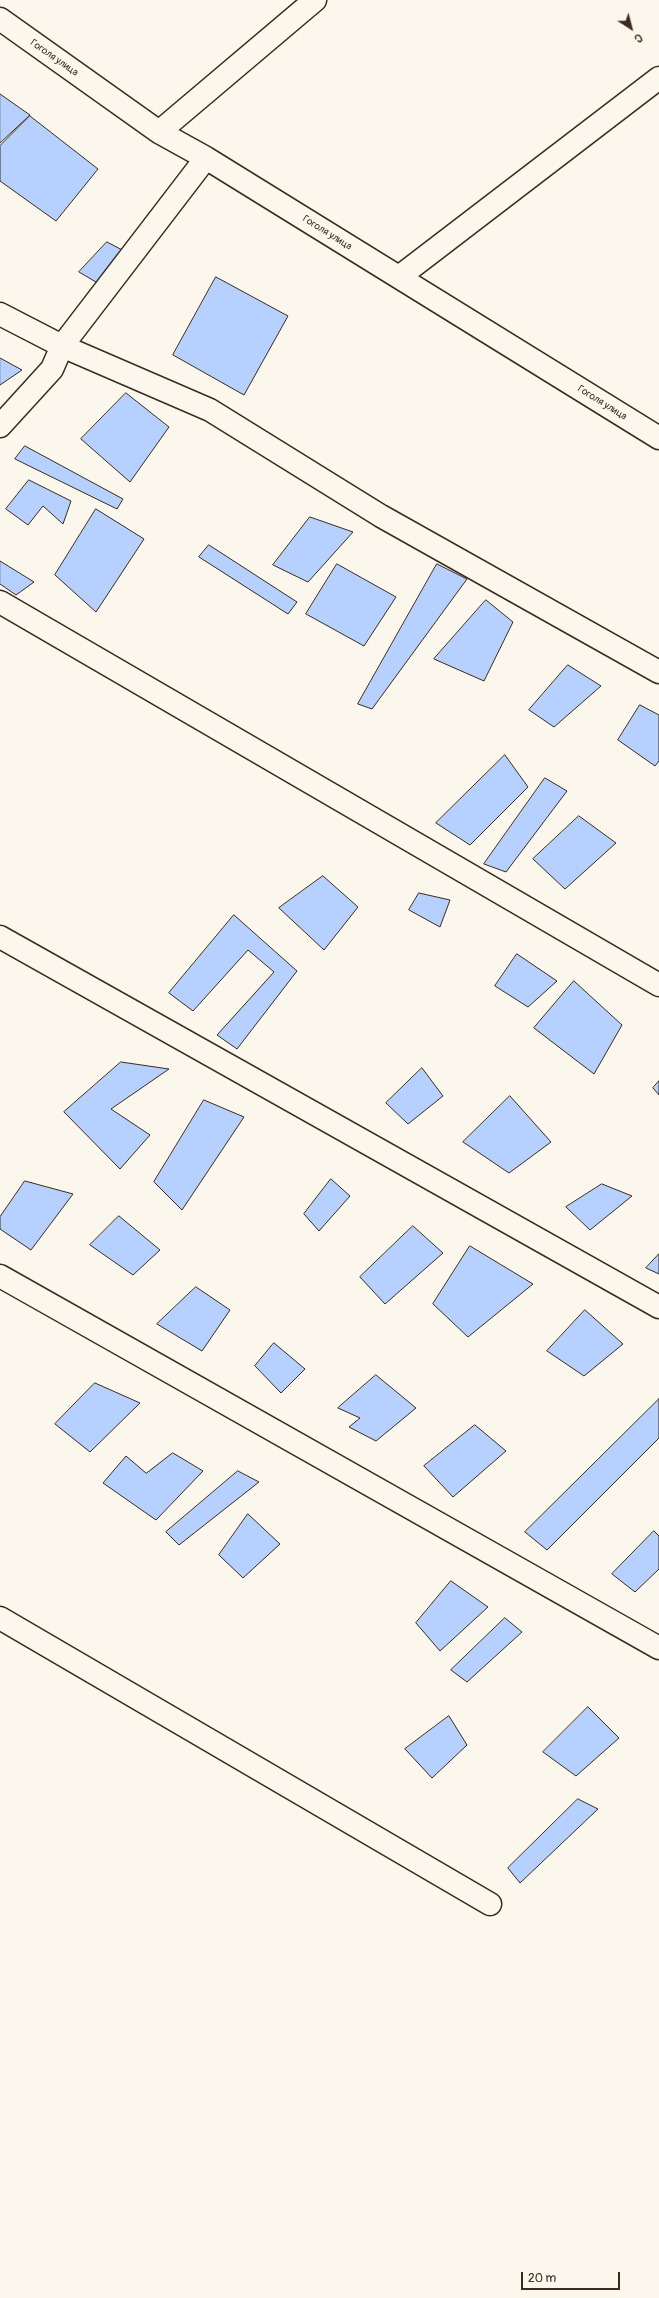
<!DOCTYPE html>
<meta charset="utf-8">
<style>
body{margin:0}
#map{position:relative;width:659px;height:2298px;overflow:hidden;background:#fbf7ec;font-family:Pangolin,sans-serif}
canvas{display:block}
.north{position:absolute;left:611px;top:8px;width:40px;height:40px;-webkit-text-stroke:3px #fbf7ec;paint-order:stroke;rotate:144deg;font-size:11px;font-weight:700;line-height:16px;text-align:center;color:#3b2a1e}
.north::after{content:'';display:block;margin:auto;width:14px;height:18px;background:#3b2a1e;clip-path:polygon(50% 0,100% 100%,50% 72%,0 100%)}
.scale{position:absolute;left:521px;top:2272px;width:99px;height:18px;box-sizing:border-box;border:2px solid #3b2a1e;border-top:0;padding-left:5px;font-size:12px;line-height:14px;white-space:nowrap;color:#3b2a1e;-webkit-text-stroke:3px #fbf7ec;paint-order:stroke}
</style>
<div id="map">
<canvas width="659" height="2298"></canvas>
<div class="north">С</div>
<div class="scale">20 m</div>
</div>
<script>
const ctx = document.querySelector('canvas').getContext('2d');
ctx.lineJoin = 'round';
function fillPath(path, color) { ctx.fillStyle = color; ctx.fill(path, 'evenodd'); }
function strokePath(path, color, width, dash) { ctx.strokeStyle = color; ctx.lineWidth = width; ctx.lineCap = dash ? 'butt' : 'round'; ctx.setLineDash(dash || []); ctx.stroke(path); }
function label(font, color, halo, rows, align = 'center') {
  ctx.font = font + ' Pangolin,sans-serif'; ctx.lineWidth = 4; ctx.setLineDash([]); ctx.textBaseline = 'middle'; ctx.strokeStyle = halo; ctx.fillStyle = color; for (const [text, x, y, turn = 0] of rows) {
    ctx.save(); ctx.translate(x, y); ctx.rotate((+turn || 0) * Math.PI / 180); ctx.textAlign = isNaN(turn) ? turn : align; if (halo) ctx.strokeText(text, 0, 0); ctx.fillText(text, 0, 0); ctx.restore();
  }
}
const building = new Path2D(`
 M0,94l30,21 -30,28z
 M30,116l68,53 -42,52 -56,-40v-35z
 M107,242l21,11 -27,32 -22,-13z
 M216,277l72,39 -44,79 -71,-40z
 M0,358l22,12 -22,15z
 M126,393l43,34 -39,55 -49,-43z
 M25,446l98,53 -6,10 -102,-50z
 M29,480l42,21 -8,23 -20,-18 -15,19 -22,-16z
 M96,509l48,30 -48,73 -41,-37z
 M310,517l43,15 -45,50 -35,-17z
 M209,545l88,57 -9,12 -89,-57z
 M0,561l34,21 -18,13 -16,-11z
 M337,564l59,33 -32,49 -58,-32z
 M437,564l30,15 -95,130 -14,-5z
 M486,600l27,22 -29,59 -50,-22z
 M568,665l33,21 -47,41 -25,-17z
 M640,705l19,10v46l-4,5 -37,-26z
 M505,755l23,32 -58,58 -34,-22z
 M545,778l22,13 -61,81 -22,-8z
 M579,816l37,27 -51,46 -32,-30z
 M323,876l35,31 -34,43 -45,-42z
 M419,893l31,7 -10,27 -31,-17z
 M234,915l63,56 -60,78 -20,-14 57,-63 -26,-22 -55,61 -24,-18z
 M517,954l40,27 -29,26 -33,-21z
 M574,981l48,44 -28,49 -60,-46z
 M121,1062l48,7 -58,40 39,26 -30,34 -56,-57z
 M422,1068l21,28 -35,28 -22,-21z
 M659,1081v14l-6,-7z
 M510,1096l41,46 -42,31 -46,-31z
 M204,1100l40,17 -62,93 -28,-28z
 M331,1179l19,17 -31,35 -15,-17z
 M25,1181l48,13 -42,56 -31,-21v-12z
 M602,1184l30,12 -42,34 -24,-23z
 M119,1216l41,34 -27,25 -43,-30z
 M413,1226l30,27 -58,51 -25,-27z
 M470,1246l63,38 -65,53 -35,-33z
 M659,1254v20l-13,-6z
 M196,1287l34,23 -28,41 -45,-27z
 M585,1310l38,34 -39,32 -37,-25z
 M274,1343l31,26 -24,24 -26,-27z
 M376,1375l40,33 -40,33 -27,-14 11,-9 -22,-10z
 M95,1383l45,20 -50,49 -35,-28z
 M659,1399v39l-112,112 -22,-18z
 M475,1425l31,26 -53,46 -29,-31z
 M173,1453l30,18 -47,49 -53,-37 23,-27 20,17z
 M238,1471l21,11 -80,63 -13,-13z
 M248,1514l32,30 -37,34 -24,-23z
 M654,1531l5,5v33l-24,23 -23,-18z
 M451,1581l37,26 -48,44 -24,-28z
 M505,1618l17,14 -55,50 -16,-12z
 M588,1707l31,31 -43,38 -33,-24z
 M449,1716l18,29 -35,33 -27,-29z
 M578,1799l20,10 -78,74 -12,-15z`);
const minor = new Path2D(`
 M0,19l159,113 47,26 453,280
 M159,132l156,-132
 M399,277l260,-199
 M0,314l62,32 148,64 171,106 278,156
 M0,426l52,-57 10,-23 144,-188
 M0,602l659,383
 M0,937l659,370
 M0,1276l659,372
 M0,1618l490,286`);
const streetNames = [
 ["Гоголя улица",54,58,35],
 ["Гоголя улица",327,233,32],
 ["Гоголя улица",602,403,32]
];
fillPath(building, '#b6d1ff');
strokePath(building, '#3b2a1e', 1);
strokePath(minor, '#3b2a1e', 25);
strokePath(minor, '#fbf7ec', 22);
label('10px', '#3b2a1e', '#fbf7ec', streetNames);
</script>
